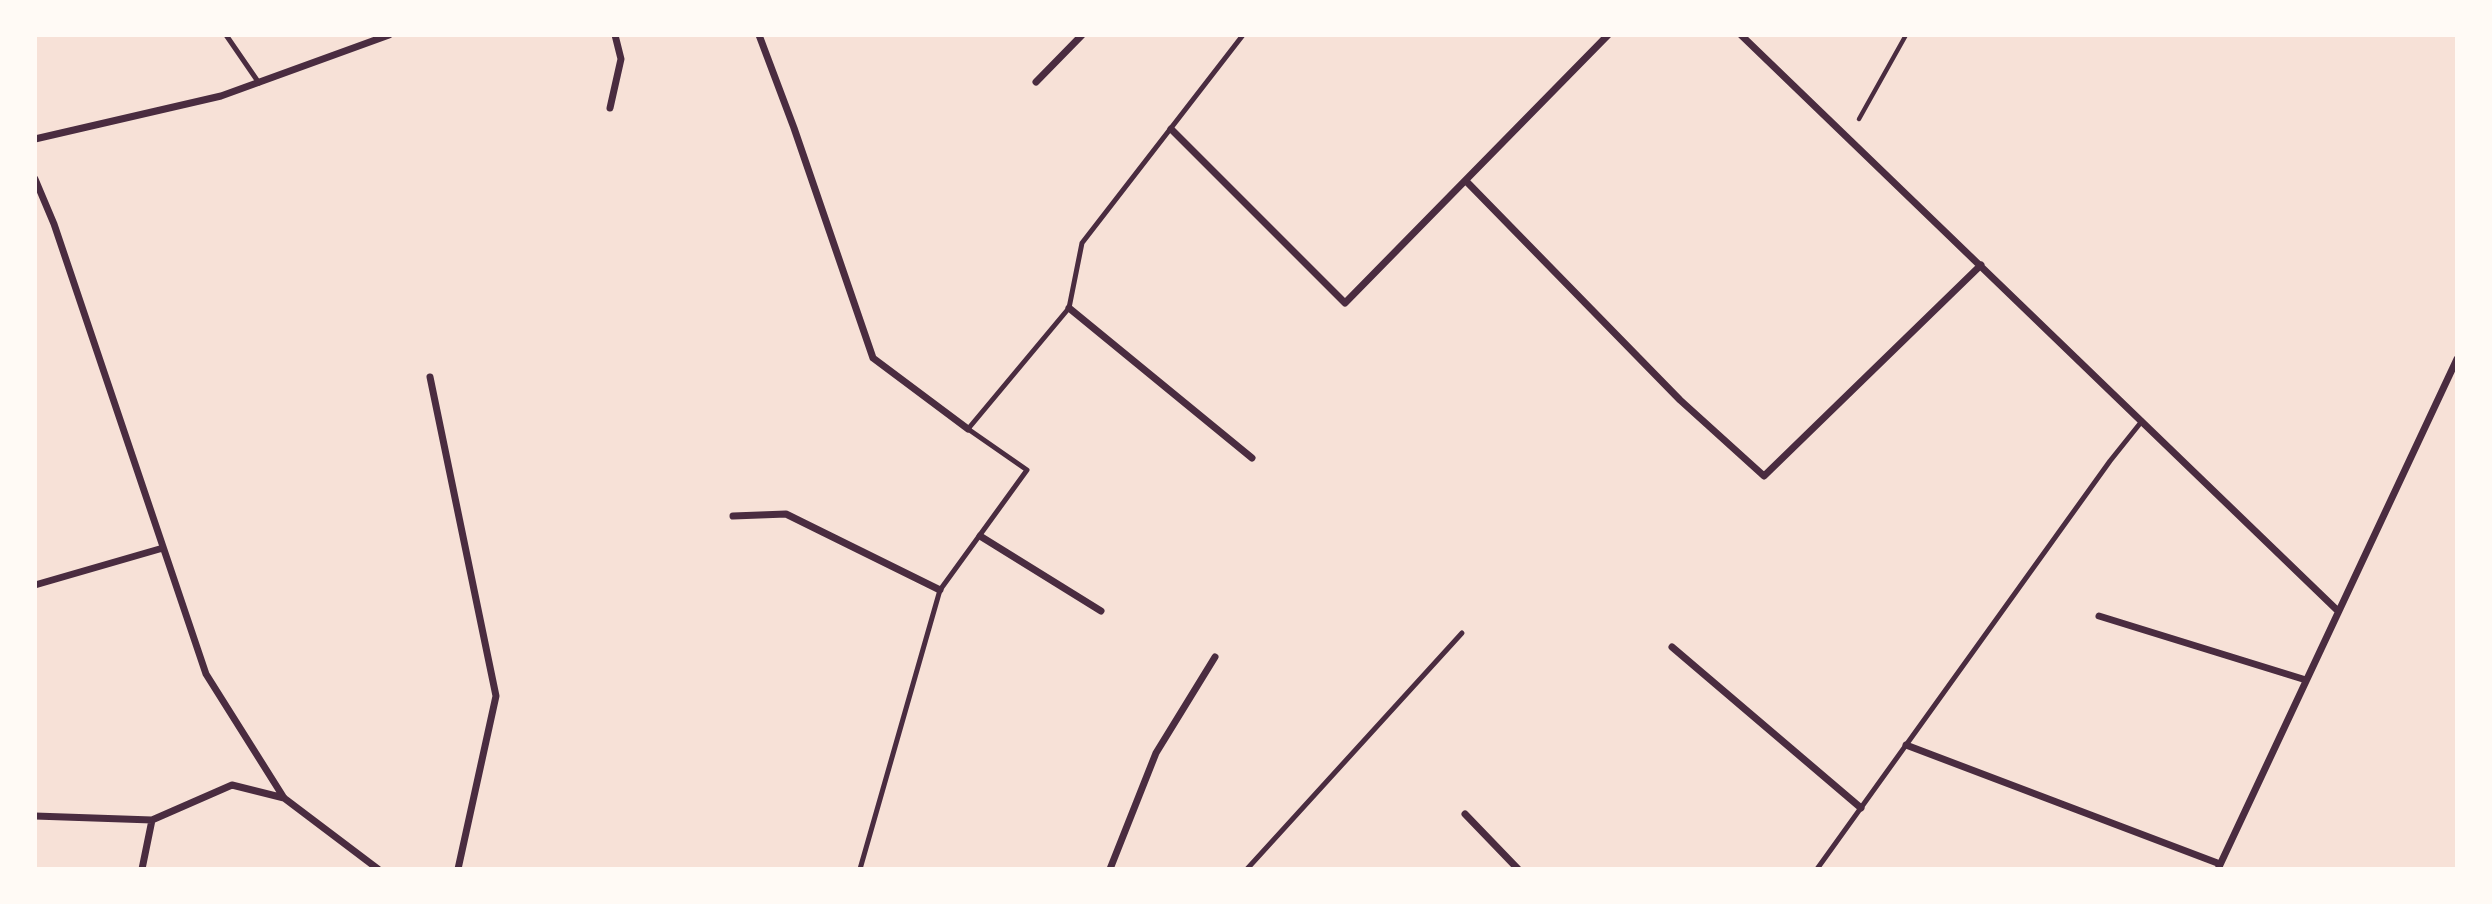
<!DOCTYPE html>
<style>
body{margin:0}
#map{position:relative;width:2492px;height:904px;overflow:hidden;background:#f7e1d7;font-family:"Fira Sans Condensed",sans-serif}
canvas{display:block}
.frame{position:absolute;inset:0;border:37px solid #fffaf5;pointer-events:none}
</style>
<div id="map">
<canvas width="2492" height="904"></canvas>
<div class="frame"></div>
</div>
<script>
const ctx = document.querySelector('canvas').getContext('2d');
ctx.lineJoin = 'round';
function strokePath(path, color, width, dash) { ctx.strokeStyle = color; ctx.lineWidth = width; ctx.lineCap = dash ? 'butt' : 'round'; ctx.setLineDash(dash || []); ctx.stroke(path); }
const path = new Path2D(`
 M1859,119l47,-84`);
const service = new Path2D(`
 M226,35l33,48
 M860,869l80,-279 87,-120 -59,-41 101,-121 13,-65 161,-208
 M1247,869l215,-236
 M1817,869l293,-408 32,-40`);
const minor = new Path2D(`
 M759,35l35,93 79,230 95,71
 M1741,35l597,576
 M1036,82l46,-47
 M610,108l11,-49 -6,-24
 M1171,129l174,174 263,-268
 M35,139l186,-43 168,-61
 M35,179l19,45 152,450 78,124 94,71
 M1466,181l214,219 84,76 217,-211
 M1069,308l183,150
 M430,377l66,319 -38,173
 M733,516l53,-2 154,76
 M980,536l121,75
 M35,585l128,-37
 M2099,616l207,64
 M1672,647l189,161
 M1906,745l314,119
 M1465,814l53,55
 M35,816l117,4
 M142,869l10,-49 80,-35 52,13
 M1110,869l46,-116 59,-96
 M2218,869l239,-510`);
strokePath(path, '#4a2c40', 4.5);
strokePath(service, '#4a2c40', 5);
strokePath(minor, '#4a2c40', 7);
</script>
